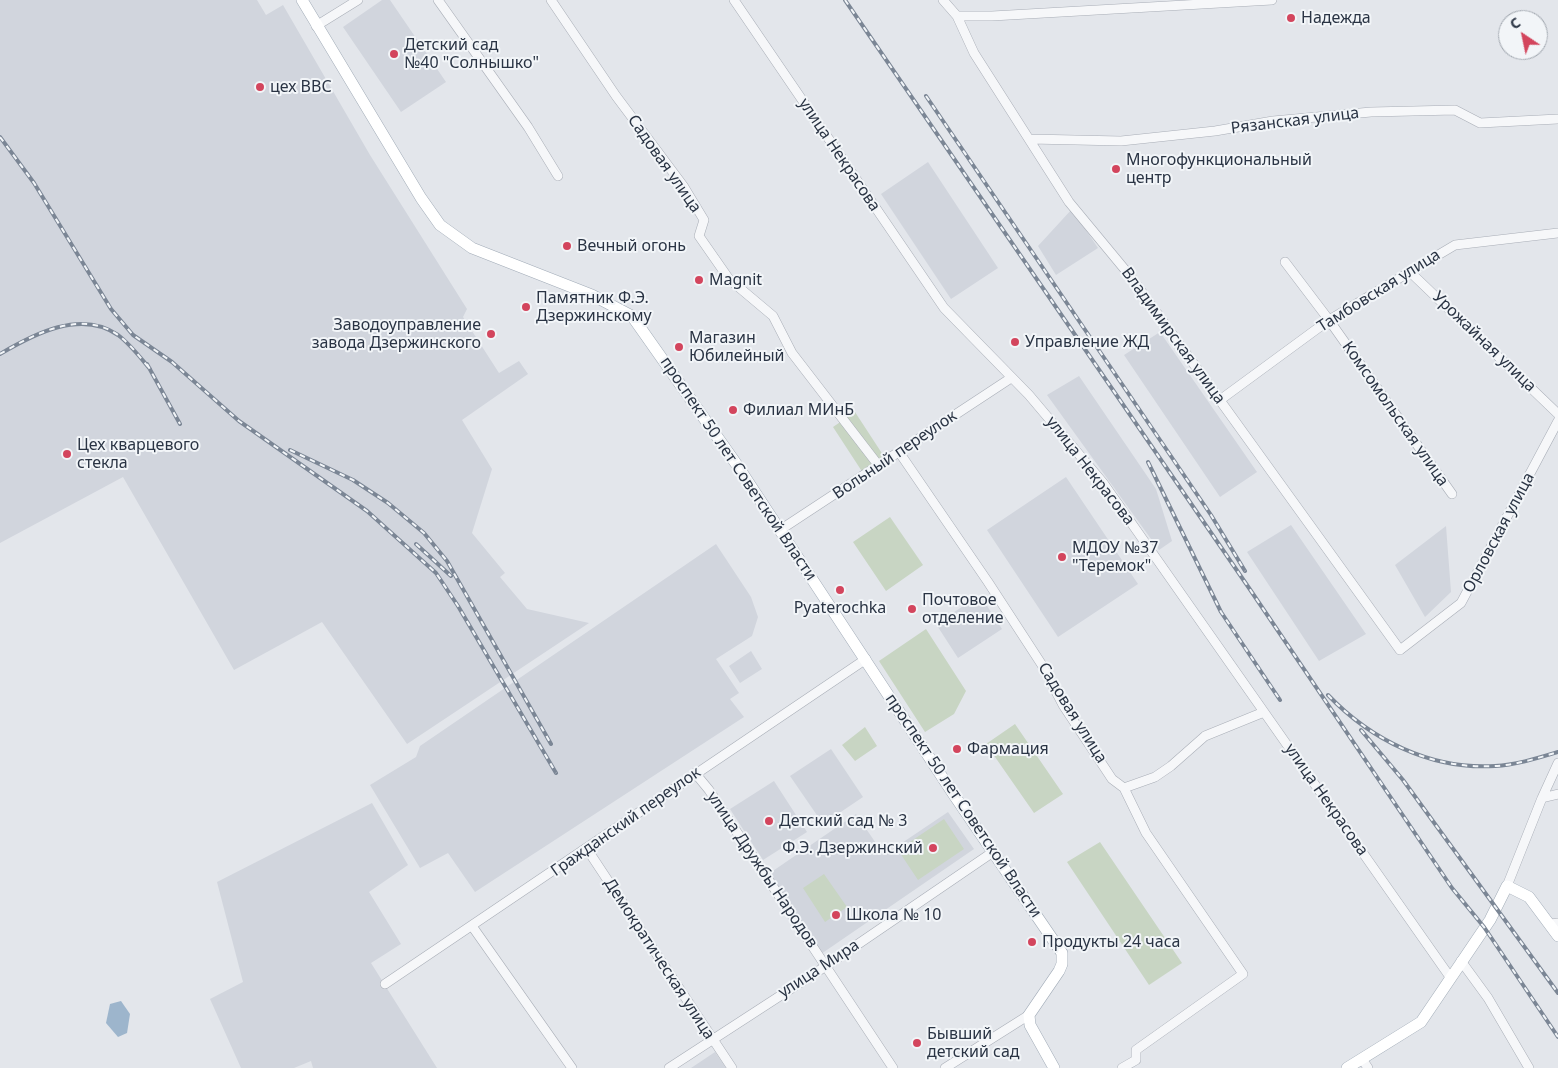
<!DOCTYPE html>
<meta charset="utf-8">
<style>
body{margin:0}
#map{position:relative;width:1558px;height:1068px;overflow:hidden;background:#e3e6eb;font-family:"Noto Sans",sans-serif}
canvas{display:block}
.north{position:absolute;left:1498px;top:10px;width:50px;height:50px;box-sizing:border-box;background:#f2f5f8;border:1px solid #a2a8b0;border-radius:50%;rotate:326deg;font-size:14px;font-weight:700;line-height:20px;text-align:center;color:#2a3444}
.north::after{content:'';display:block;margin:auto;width:18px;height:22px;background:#d3455d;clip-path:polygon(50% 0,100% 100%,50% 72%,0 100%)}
</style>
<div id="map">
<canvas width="1558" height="1068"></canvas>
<div class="north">С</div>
</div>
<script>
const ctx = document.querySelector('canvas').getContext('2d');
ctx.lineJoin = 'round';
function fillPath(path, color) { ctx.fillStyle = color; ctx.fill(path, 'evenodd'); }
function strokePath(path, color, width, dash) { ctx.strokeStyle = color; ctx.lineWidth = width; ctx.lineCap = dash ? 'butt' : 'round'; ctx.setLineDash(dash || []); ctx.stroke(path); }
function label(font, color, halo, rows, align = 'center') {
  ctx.font = font + ' "Noto Sans",sans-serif'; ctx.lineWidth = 4; ctx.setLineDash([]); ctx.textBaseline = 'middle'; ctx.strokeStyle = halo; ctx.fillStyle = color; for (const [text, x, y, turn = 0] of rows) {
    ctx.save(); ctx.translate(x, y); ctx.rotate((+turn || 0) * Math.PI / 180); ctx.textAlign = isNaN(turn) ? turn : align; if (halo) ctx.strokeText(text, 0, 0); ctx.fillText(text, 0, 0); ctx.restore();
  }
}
const built = new Path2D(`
 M0,0h257l9,15 17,-10 87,150 97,154 -4,8 36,56 20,-12 9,13 -66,46 30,49 -20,64 33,40 -5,4 27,32 62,14 -182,121 -85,-122 -88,48 -111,-193 -123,66z
 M382,0h8l56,82 -45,30 -58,-85z
 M928,162l70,106 -47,31 -70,-105z
 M1072,209l26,39 -42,27 -18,-29z
 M1160,332l97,140 -37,25 -96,-142z
 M1079,376l77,113 16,52 -13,9 -112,-155z
 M1066,477l72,107 -80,53 -71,-107z
 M1291,525l75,109 -47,27 -72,-109z
 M1446,526l5,66 -26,25 -30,-52z
 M716,544l35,53 7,20 -6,19 -36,23 23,34 -9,6 14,18 -269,175 -27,-39 -28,15 -50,-83 46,-28 4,-11z
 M980,595l22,34 -44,29 -22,-34z
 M751,651l11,18 -22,14 -11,-17z
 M831,749l32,48 -40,27 -33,-48z
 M774,781l33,51 -44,28 -33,-51z
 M372,803l36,62 -39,27 32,52 -30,19 66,105h-124l-2,-7 -17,7h-53l-31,-69 33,-17 -26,-100z
 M948,812l26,37 -153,105 -54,-79 89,-61 28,41z
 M715,1052l11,16h-35z`);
const green = new Path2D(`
 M855,412l30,46 -22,15 -30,-46z
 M890,517l33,48 -37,26 -33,-49z
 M926,629l40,62 -12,23 -29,18 -46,-71z
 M1015,724l48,70 -29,19 -48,-69z
 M865,727l12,19 -22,15 -13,-16z
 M944,819l20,30 -46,31 -20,-30z
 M1100,842l82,121 -33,22 -82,-123z
 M824,874l23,33 -22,15 -22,-34z`);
const water = new Path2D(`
 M121,1001l9,13 -3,19 -9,4 -12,-14 4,-19z`);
const minor = new Path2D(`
 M438,0l90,127 30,49
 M551,0l65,96 68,91 20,33 -5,16 30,43 44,37 19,37 87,113
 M734,0l210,308 85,87 75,89 346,493
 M943,0l14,16h35l280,-16
 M957,16l17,37 95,149 62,75 269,373 61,-47 97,-182
 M316,26l42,-26
 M1030,139l91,2 94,-10 58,-10 98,-9 84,-2 25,13 78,-4
 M1285,262l44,58 123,174
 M1409,271l149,143
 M1220,400l109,-80 126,-75 103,-12
 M899,452l89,130 54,83 21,40 49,74 12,9 22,45 97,141 -107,76v10l-14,8
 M780,530l231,-152
 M695,773l14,17 184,278
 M1124,788l31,-11 16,-11 34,-30 59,-24
 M1542,798l16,-4
 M587,849l145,219
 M1507,886l35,-88 16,-35
 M1551,924l7,-1
 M472,926l100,142
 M1461,961l27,37 41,70
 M385,984l481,-325
 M1362,1059l6,9
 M669,1068l157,-102 167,-114
 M945,1068l84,-53`);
const major = new Path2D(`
 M302,0l119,198 19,27 32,23 120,47 40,21 105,149 217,330 108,158v11l-3,7 -30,44 1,10 24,43
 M1347,1068l74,-46 69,-102 17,-34 22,11 29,39`);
const rail = new Path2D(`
 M845,0l404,588 203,300 32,39 74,110
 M926,96l285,419 34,56
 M0,137l34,46 77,126 22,26 39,27 67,59 128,90 69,62 22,33 98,167
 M0,354c34,-20 81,-45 118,-19 12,9 22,22 32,34
 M147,364l33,60
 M290,450l63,30 35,23 36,30 23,28 104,183
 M1148,462l73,150 59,88
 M416,544l35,32
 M1328,695c43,45 103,75 167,71 21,-1 43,-8 63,-14
 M1361,730l42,50 155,213`);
const markers = [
 [1291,18,5,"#d3455d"],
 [394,54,5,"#d3455d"],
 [260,87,5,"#d3455d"],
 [1116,169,5,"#d3455d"],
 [567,246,5,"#d3455d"],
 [699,280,5,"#d3455d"],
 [526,307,5,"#d3455d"],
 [491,334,5,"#d3455d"],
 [1015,342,5,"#d3455d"],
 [679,347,5,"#d3455d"],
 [733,410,5,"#d3455d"],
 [67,454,5,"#d3455d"],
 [1062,557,5,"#d3455d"],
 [840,590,5,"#d3455d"],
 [912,609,5,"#d3455d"],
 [957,749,5,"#d3455d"],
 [769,821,5,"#d3455d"],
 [933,848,5,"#d3455d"],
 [836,915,5,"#d3455d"],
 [1032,942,5,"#d3455d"],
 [917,1043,5,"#d3455d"]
];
const poiNames = [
 ["Надежда",1301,18],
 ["Детский сад",404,45],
 ["№40 \"Солнышко\"",404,63],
 ["цех ВВС",270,87],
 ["Многофункциональный",1126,160],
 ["центр",1126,178],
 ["Вечный огонь",577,246],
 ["Magnit",709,280],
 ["Памятник Ф.Э.",536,298],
 ["Дзержинскому",536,316],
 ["Заводоуправление",481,325,"right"],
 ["завода Дзержинского",481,343,"right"],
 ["Магазин",689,338],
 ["Юбилейный",689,356],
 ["Управление ЖД",1025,342],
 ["Филиал МИнБ",743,410],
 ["Цех кварцевого",77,445],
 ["стекла",77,463],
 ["МДОУ №37",1072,548],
 ["\"Теремок\"",1072,566],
 ["Почтовое",922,600],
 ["отделение",922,618],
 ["Pyaterochka",840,608,"center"],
 ["Фармация",967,749],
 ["Детский сад № 3",779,821],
 ["Ф.Э. Дзержинский",923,848,"right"],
 ["Школа № 10",846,915],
 ["Продукты 24 часа",1042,942],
 ["Бывший",927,1034],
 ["детский сад",927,1052]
];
const streetNames = [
 ["Рязанская улица",1295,121,-7],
 ["улица Некрасова",839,155,56],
 ["Садовая улица",664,164,55],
 ["Тамбовская улица",1379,291,-32],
 ["Владимирская улица",1173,336,54],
 ["Урожайная улица",1484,342,44],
 ["Комсомольская улица",1395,414,55],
 ["Вольный переулок",895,455,-34],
 ["проспект 50 лет Советской Власти",738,469,56],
 ["улица Некрасова",1090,471,52],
 ["Орловская улица",1499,533,-62],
 ["Садовая улица",1072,713,58],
 ["улица Некрасова",1326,800,55],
 ["проспект 50 лет Советской Власти",963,806,56],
 ["Гражданский переулок",626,822,-35],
 ["улица Дружбы Народов",762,870,56],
 ["Демократическая улица",659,959,57],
 ["улица Мира",819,969,-33]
];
fillPath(built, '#d1d5dd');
fillPath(green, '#c8d5c3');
fillPath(water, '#9db5cc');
strokePath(minor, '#a8adb6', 10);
strokePath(major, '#a1abb7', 12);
strokePath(minor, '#f6f7f9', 9);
strokePath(major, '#fff', 11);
strokePath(rail, '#7b8695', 4);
strokePath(rail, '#f2f5f8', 2, [5.5]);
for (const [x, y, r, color] of markers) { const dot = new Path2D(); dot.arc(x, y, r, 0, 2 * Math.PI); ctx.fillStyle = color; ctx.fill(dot); strokePath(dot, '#f2f5f8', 2); }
label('16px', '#2a3444', '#f2f5f8', poiNames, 'left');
label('16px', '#2a3444', '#f2f5f8', streetNames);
</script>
